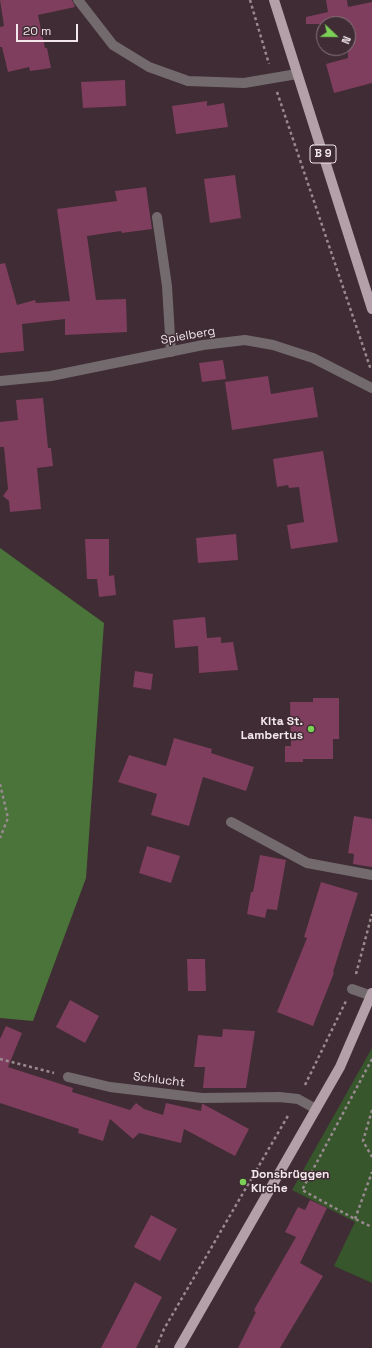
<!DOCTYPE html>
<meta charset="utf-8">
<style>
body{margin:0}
#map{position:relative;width:372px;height:1348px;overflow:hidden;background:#3f2c34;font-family:"Space Grotesk",sans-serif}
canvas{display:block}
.north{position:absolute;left:316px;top:16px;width:40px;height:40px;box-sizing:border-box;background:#3f2c34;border:1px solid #87777e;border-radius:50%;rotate:112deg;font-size:11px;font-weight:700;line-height:16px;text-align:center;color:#f3e7ec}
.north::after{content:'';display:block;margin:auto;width:14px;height:18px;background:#7ad156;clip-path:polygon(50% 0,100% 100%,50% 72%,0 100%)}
.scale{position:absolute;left:16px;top:24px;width:62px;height:18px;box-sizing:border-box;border:2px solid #f3e7ec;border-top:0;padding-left:5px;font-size:12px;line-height:14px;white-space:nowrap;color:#f3e7ec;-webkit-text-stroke:3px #3f2c34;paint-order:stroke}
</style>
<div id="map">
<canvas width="372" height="1348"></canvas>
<div class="north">N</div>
<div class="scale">20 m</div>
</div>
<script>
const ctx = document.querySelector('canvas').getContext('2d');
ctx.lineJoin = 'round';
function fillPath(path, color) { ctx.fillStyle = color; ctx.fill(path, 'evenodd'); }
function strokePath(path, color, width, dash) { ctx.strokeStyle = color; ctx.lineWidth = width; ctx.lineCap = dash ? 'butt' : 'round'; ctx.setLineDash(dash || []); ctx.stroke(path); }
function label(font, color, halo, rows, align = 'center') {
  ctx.font = font + ' "Space Grotesk",sans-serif'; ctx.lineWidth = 3; ctx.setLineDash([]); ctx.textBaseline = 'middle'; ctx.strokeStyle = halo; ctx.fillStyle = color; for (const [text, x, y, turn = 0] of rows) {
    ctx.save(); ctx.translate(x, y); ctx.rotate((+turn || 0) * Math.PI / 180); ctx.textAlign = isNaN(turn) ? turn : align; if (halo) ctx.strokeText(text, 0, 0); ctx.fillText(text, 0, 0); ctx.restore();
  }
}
const green = new Path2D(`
 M372,1048v235l-38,-17 21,-44 -63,-32z`);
const forest = new Path2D(`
 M0,548l104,75 -18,255 -53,143 -33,-3z`);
const building = new Path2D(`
 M0,0h72l3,7 -37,8 7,33h2l4,20 -21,3 -1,-4 -21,5 -6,-25h-2v-20l4,-1z
 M326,0h21l1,7 24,-5v81l-38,10 -8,-29 22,-6v-34h-42v-7l22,-5z
 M125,80l1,26 -43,2 -2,-26z
 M207,101v5l17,-3 4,24 -52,7 -4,-28z
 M235,175l6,43 -31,5 -6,-44z
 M146,187l6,42 -30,4 -1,-2 -34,5 9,64 30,-1 1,33 -62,3v-16l-43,5 2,27 -24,2v-89l5,-1 12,42 18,-5 1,3 34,-2 -13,-92 60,-8 -2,-10z
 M223,360l3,19 -24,3 -3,-19z
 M268,376l3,18 42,-7 5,30 -86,13 -7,-48z
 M43,398l5,50h3l2,18 -16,2 4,41 -31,3 -1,-11 -6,-5 5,-7 -4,-42h-4v-25l18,-2 -2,-20z
 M323,451l15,91 -47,7 -4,-24 17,-3 -5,-35 -10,1 -1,-3 -11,2 -4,-28z
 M236,534l2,26 -40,3 -2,-25z
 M85,539h24v37l5,-1 2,20 -17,2 -2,-18h-10z
 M205,617l2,21 14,-1v6l12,-1 5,28 -39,3 -1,-27 -23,2 -2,-28z
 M135,671l18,3 -2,16 -18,-3z
 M313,698h26v41h-6v20h-30v3h-18v-16h6l-1,-44h23z
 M174,738l38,11 -1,4 43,14 -8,24 -43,-14 -14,49 -38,-11 6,-21 -39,-12 11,-27 37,11z
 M354,816l18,3v48l-19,-3 1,-10 -6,-1z
 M147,846l33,10 -9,27 -32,-10z
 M260,855l26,5 -9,50 -10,-1 -2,9 -18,-4 4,-22h2z
 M321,882l37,11 -25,79 1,1 -21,53 -36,-14 30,-74 -3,-1z
 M187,959h18l1,32h-18z
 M70,1000l29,16 -14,27 -29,-16z
 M6,1026l16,7 -14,34 65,21 -1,4 58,18 6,-7 8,6 19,6 3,-12 35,8 1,-7h1l46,25 -14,27 -51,-27 -3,14 -42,-10 -6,6 -23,-20 -7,22 -25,-8 1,-4 -79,-26v-64z
 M223,1029l32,2 -9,57h-43l2,-21h-11l4,-32 24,2z
 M310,1200l17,8 -27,55 23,13 -43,72h-42l18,-36 -2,-1 1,-3 41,-71 -11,-5 13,-25 7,3z
 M151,1215l26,14 -17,32 -26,-14z
 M135,1282l27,15 -13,25 -13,26h-35z`);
const path = new Path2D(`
 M250,0l19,64
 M277,92l94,278
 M0,784l8,34 -8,20
 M356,974l16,-60
 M0,1059l54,14
 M372,1059l-70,131 53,29 17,8
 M305,1085l41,-84
 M372,1110l-9,31 9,16
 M355,1219l17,-47
 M156,1348l8,-19 125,-215`);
const service = new Path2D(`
 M157,217l10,69 4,66
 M231,822l76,41 65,12`);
const minor = new Path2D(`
 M78,0l35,45 36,22 39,14 56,2 53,-9
 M0,381l51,-5 152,-31 42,-5 28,5 40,13 59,30
 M352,989l20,7
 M68,1077l42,10 92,11 77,-1 19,2 18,10`);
const primary = new Path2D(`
 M274,0l98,309
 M179,1348l161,-281 32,-74`);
const markers = [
 [311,729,4,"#7ad156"],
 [243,1182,4,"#7ad156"]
];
const shields = [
 [323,154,26]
];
const shieldNames = [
 ["B 9",323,154]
];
const streetNames = [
 ["Spielberg",188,336,-10],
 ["Schlucht",159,1080,7]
];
const poiNames = [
 ["Kita St.",303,722],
 ["Lambertus",303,736],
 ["Donsbrüggen",251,1175,"left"],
 ["Kirche",251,1189,"left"]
];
fillPath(green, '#37562b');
fillPath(forest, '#4a743a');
fillPath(building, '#7f3e5d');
strokePath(path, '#998a90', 2.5, [3, 3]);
strokePath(service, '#736a6d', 10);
strokePath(minor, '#736a6d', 10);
strokePath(primary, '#b4a0a8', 10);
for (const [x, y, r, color] of markers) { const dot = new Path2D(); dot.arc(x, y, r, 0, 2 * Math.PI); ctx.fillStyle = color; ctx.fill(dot); strokePath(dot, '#3f2c34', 1.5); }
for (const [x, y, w] of shields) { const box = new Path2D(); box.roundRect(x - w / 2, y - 9, w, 18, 3); ctx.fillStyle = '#3f2c34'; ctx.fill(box); strokePath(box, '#f3e7ec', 1); }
label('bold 11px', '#f3e7ec', null, shieldNames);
label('12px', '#f3e7ec', '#3f2c34', streetNames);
label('bold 12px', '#f3e7ec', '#3f2c34', poiNames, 'right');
</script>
